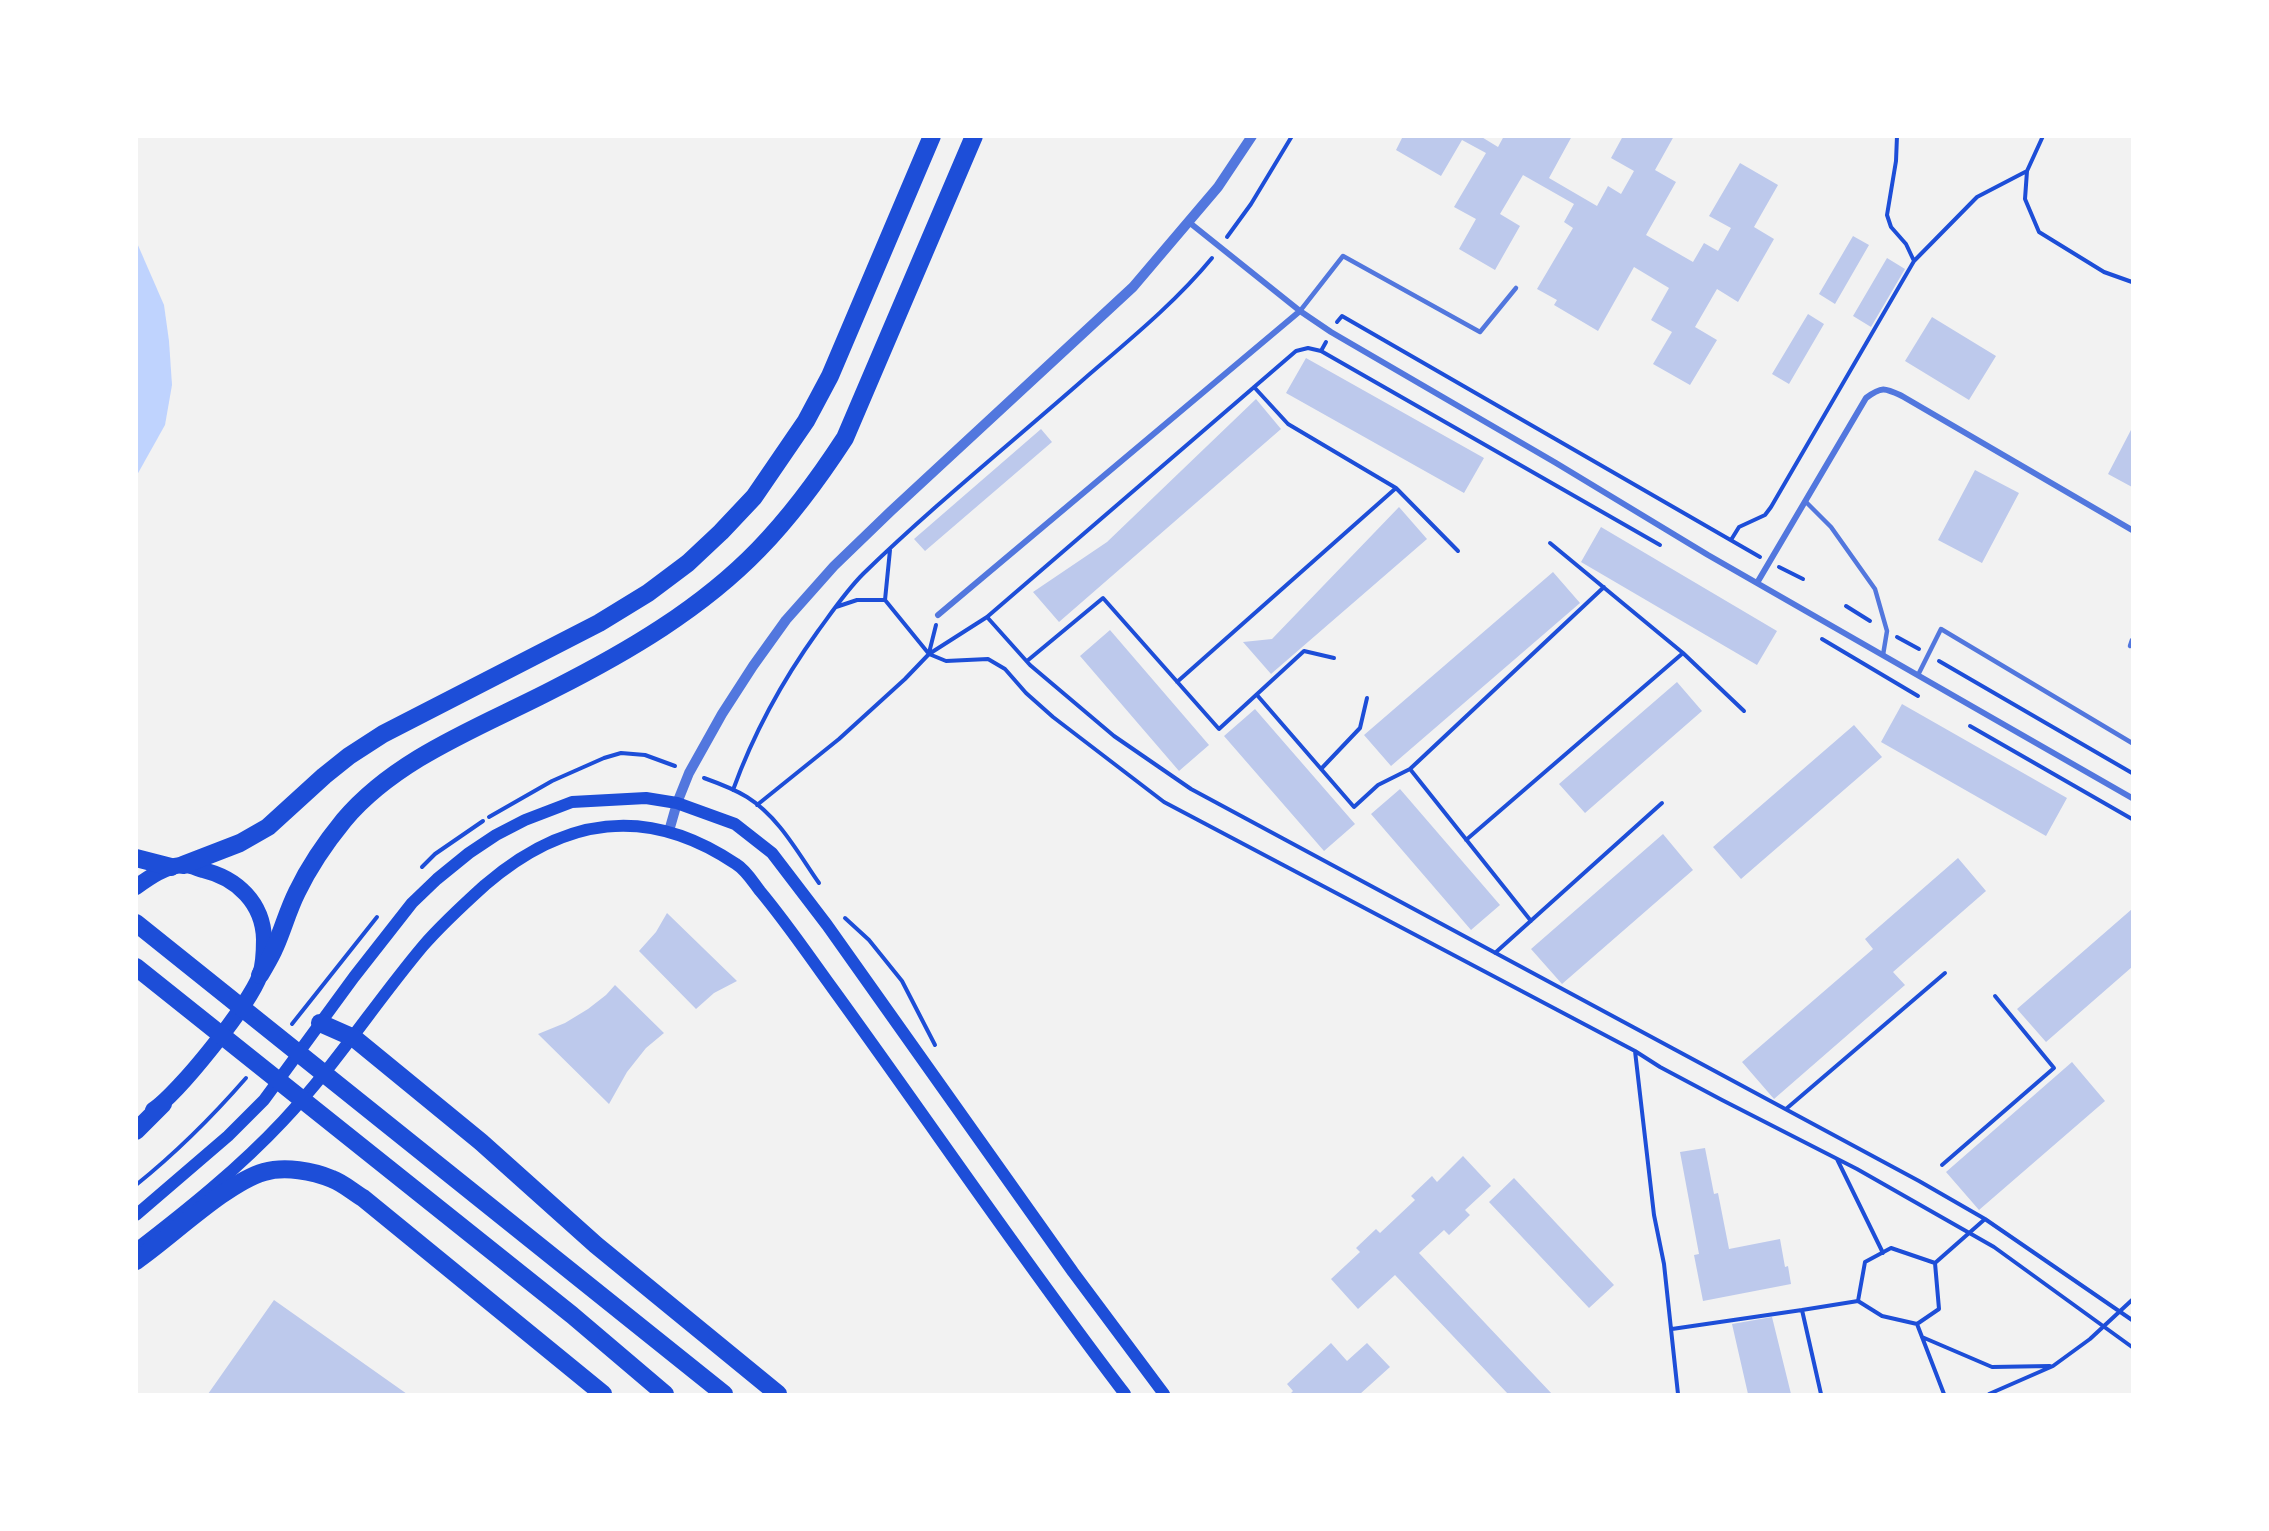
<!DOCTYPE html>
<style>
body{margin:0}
#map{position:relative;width:2269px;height:1531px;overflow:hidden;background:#f2f2f2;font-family:Manrope,sans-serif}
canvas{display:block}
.frame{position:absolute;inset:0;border:138px solid #fff;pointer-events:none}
</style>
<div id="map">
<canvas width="2269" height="1531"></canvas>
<div class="frame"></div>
</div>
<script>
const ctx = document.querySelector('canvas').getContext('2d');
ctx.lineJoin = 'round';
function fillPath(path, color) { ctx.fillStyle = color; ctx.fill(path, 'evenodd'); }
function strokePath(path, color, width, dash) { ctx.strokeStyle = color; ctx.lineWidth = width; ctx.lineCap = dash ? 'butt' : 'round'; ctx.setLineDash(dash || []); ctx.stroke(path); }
const water = new Path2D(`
 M137,243l27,62 5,36 3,44 -7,40 -28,50z`);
const building = new Path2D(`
 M1403,136h77l18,11 6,-11h68l-23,42 48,28 11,-20 13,8 13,-23 -23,-13 12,-22h51l-19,34 21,12 -30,53 47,27 11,-19 14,8 13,-23 -22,-12 31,-53 38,22 -24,42 20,12 -36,63 -21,-13 -22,38 22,13 -27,45 -37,-21 19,-32 -21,-12 18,-32 -35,-21 -36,64 -44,-26 3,-5 -20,-11 36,-61 -9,-6 10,-18 -51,-29 -23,39 20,12 -25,44 -36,-21 17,-30 -22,-12 32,-54 -24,-13 -21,36 -45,-26z
 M1853,236l16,9 -34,59 -16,-10z
 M1887,258l18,11 -34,58 -18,-11z
 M1808,314l16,10 -35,60 -17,-10z
 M1932,317l64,39 -27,44 -64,-39z
 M1306,358l178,100 -20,35 -178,-100z
 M1256,399l25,30 -222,193 -26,-30 74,-50z
 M2132,428v59l-24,-13z
 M1041,429l11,13 -127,109 -11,-12z
 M1975,470l44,23 -37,70 -44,-23z
 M1399,507l28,32 -156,135 -28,-32 29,-3z
 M1601,527l176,104 -20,34 -176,-103z
 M1553,572l27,31 -189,163 -27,-31z
 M1110,630l99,115 -30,26 -99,-115z
 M1677,682l25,29 -117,102 -26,-29z
 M1902,704l165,94 -21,38 -165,-94z
 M1255,709l100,115 -31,27 -100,-115z
 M1854,725l28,32 -141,122 -28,-32z
 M1400,789l100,116 -29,25 -100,-116z
 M1663,834l30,36 -131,114 -31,-35z
 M1958,858l28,33 -93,81 12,13 -131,114 -32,-37 131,-113 -8,-10z
 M2132,909v58l-86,75 -29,-33z
 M667,913l70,68 -23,12 -18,16 -57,-58 17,-19z
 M615,985l49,48 -18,15 -19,24 -18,32 -71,-70 27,-11 23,-14 18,-14z
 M2072,1062l33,39 -126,109 -33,-38z
 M1705,1148l9,46 4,-1 11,56 51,-10 5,28 3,-1 3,18 -88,17 -9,-46 5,-1 -19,-102z
 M1463,1156l28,30 -26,24 5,5 -21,20 -5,-5 -25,23 133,141h-44l-113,-119 -37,34 -27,-30 29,-27 -4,-4 20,-19 4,4 35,-33 -4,-4 21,-20 5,6z
 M1514,1178l100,107 -25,23 -100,-106z
 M274,1300l133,94h-199z
 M1772,1317l19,77h-43l-16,-70z
 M1331,1343l16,18 20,-18 23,24 -30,27h-70l3,-3 -6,-7z`);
const path = new Path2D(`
 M1897,136l-1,25 -9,54 4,12 15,17 8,17
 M2027,171l16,-35
 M1227,237l24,-33 41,-68
 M1337,322l5,-6 418,241
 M1326,342l-5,9 339,194
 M1254,387l34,37 108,64
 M1731,540l8,-13 26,-12 6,-8 143,-246 63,-64 50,-26 -2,28 14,33 65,40 28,10
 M1550,543l133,110
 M890,550l-5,50 44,54 17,7 42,-2 17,10 21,24 27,24 111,85 471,249 25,16 62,33 135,69 137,78 138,100
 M1779,567l24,12
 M1846,606l24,15
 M836,607l21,-7h27
 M987,617l309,-266 12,-3 13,3
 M1897,637l22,12
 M1822,639l96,57
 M929,653l7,-28
 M1027,661l76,-63 116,131 85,-78 30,7
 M1939,661l193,112
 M1177,682l219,-194 62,63
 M1257,695l97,112 24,-22 32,-16 194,-182
 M1970,726l162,93
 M1321,769l39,-41 7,-30
 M1410,769l121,152
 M704,778c14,5 30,11 43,19 32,20 51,56 72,86
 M733,790c21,-58 49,-109 85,-159 14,-19 28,-40 45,-57 70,-68 147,-130 221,-195 44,-38 91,-76 128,-121
 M757,805l82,-66 66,-60 24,-25 58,-37 43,48 84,71 77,53 728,392 66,38 147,101
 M489,817l63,-36 52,-23 17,-5 24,2 30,11
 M1466,840l217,-187 61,58
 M422,867l13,-13 48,-33
 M845,918l24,22 33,41 33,64
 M1495,953l167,-150
 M292,1024l85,-107
 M1635,1051l19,164 10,49 14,130
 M1786,1109l159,-136
 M1837,1159l46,94
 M1942,1165l112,-97 -59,-72
 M136,1185c41,-33 76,-68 110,-107
 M1935,1263l50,-44
 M1802,1310l56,-9 24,15 35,8 22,-15 -4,-46 -44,-15 -26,14 -7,39
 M1917,1324l27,70
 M1672,1329l130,-19 19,84
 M1922,1337l70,30 58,-1
 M1989,1394l64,-28 37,-27 42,-39`);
const service = new Path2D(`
 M1300,311l43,-55 137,76 36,-44
 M1805,501l26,26 44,62 12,42 -4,24
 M2130,646l2,-6
 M1918,675l23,-46 191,114`);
const minor = new Path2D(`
 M1190,223l110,88 31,21 225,131 152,92 424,243
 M1757,583l109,-185c16,-12 19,-10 36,-2l230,134
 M938,615l362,-304`);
const tertiary = new Path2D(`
 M669,831l8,-28 12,-30 33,-59 31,-48 33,-46 48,-54 57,-55 242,-224 85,-100 34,-51`);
const secondary = new Path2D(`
 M136,1215l92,-79 36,-36 90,-123 58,-74 25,-24 32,-26 27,-18 29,-15 47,-18 74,-4 31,5 58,21 37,29 55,72 246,347 91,122
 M136,1249c52,-40 103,-81 147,-128 52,-55 92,-118 140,-175 19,-22 41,-42 62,-61 79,-68 162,-81 251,-21 10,6 17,18 24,27 26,31 49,65 73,98 98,135 191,273 292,405`);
const trunk = new Path2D(`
 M136,887c14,-10 28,-20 45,-22 7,-1 15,3 22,5 34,8 60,33 61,69 0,11 -1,27 -4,36 -10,29 -82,119 -107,135`);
const motorway = new Path2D(`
 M136,858l35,9
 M183,865l57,-22 28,-16 56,-51 25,-20 34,-22 216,-111 49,-30 40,-30 33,-31 33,-35 52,-76 24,-45 102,-240
 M136,923l588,471
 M136,967l436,348 93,79
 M260,975c5,-9 11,-18 15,-28 8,-18 13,-37 22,-55 12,-25 29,-50 47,-72 53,-63 139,-94 210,-131 73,-37 147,-80 205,-140 33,-34 60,-71 86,-111l129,-302
 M320,1023l34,15 127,104 115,103 182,149
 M136,1131l27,-27
 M136,1261c35,-24 90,-78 128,-89 21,-6 49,-1 68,7 11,4 21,13 31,19l240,196`);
fillPath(water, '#bfd3fe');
fillPath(building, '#bdc9ec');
strokePath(path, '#1d4ed8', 4);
strokePath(service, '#5277de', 4.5);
strokePath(minor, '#5277de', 6);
strokePath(tertiary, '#5277de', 10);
strokePath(secondary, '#1d4ed8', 12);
strokePath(trunk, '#1d4ed8', 16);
strokePath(motorway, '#1d4ed8', 18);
</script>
